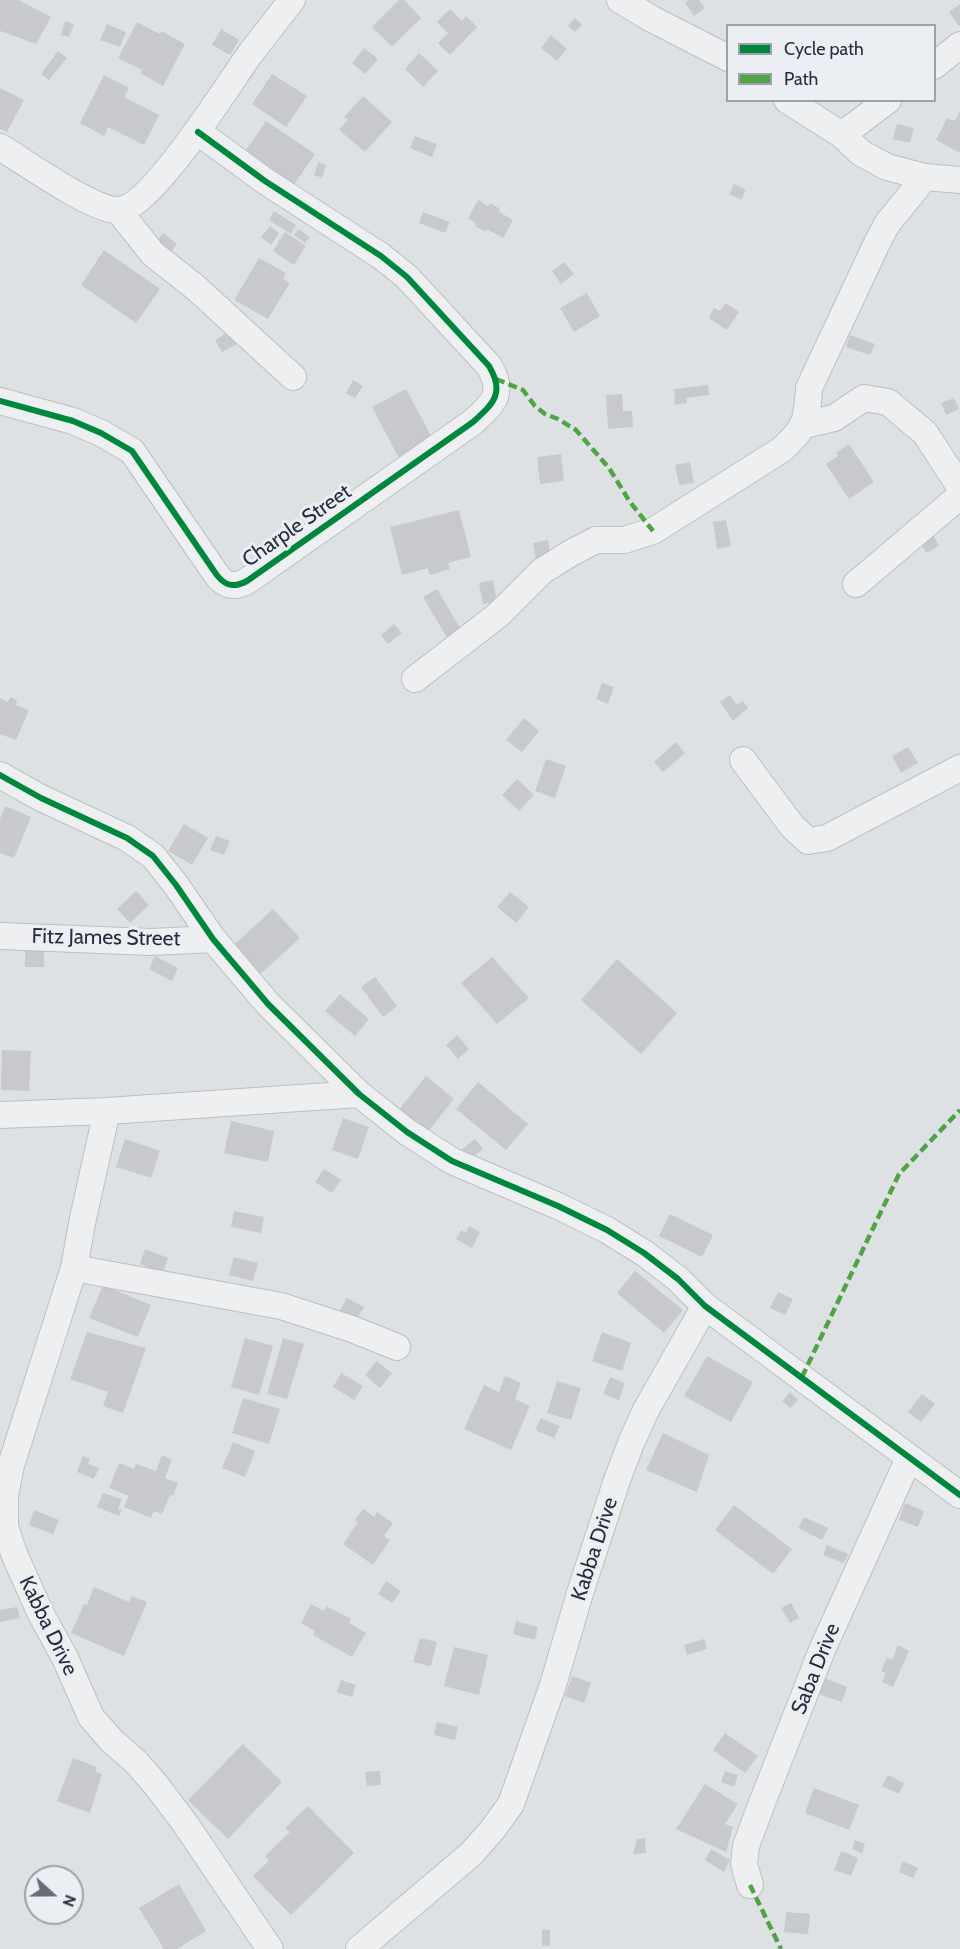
<!DOCTYPE html>
<style>
body{margin:0}
#map{position:relative;width:960px;height:1949px;overflow:hidden;background:#dee1e4;font-family:Cabin,sans-serif}
canvas{display:block}
.legend{position:absolute;left:726px;top:24px;width:210px;height:78px;box-sizing:border-box;background:#ebeff4;border:2px solid #9ca1aa;margin:0;padding:8px 10px;list-style:none;font-size:18px;color:#262d3c}
.legend li{display:flex;align-items:center;gap:12px;height:30px}
.legend b{width:30px;border:2px solid #9ca1aa}
.north{position:absolute;left:24px;top:1865px;width:60px;height:60px;box-sizing:border-box;background:#ebeff4;border:2px solid #9ca1aa;border-radius:50%;rotate:111deg;font-size:16px;font-weight:700;line-height:24px;text-align:center;color:#262d3c}
.north::after{content:'';display:block;margin:auto;width:21px;height:27px;background:#666c77;clip-path:polygon(50% 0,100% 100%,50% 72%,0 100%)}
</style>
<div id="map">
<canvas width="960" height="1949"></canvas>
<ul class="legend">
<li><b style="height:8px;background:#00873e"></b>Cycle path</li>
<li><b style="height:8px;background:#50a445"></b>Path</li>
</ul>
<div class="north">N</div>
</div>
<script>
const ctx = document.querySelector('canvas').getContext('2d');
ctx.lineJoin = 'round';
function fillPath(path, color) { ctx.fillStyle = color; ctx.fill(path, 'evenodd'); }
function strokePath(path, color, width, dash) { ctx.strokeStyle = color; ctx.lineWidth = width; ctx.lineCap = dash ? 'butt' : 'round'; ctx.setLineDash(dash || []); ctx.stroke(path); }
function label(font, color, halo, rows, align = 'center') {
  ctx.font = font + ' Cabin,sans-serif'; ctx.lineWidth = 6; ctx.setLineDash([]); ctx.textBaseline = 'middle'; ctx.strokeStyle = halo; ctx.fillStyle = color; for (const [text, x, y, turn = 0] of rows) {
    ctx.save(); ctx.translate(x, y); ctx.rotate((+turn || 0) * Math.PI / 180); ctx.textAlign = isNaN(turn) ? turn : align; if (halo) ctx.strokeText(text, 0, 0); ctx.fillText(text, 0, 0); ctx.restore();
  }
}
const building = new Path2D(`
 M0,0h19l32,17 -15,27 -36,-13z
 M399,0h5l17,18 -29,29 -20,-20z
 M688,0h11l6,8 -11,8 -9,-13z
 M960,4v23l-11,-15z
 M450,9l12,12 4,-5 11,11 -27,28 -12,-12 10,-10 -11,-11z
 M575,18l7,7 -7,7 -7,-6z
 M65,21l9,3 -5,13 -8,-2z
 M137,22l23,12 1,-3 24,13 -22,42 -23,-13 2,-3 -24,-12z
 M107,24l19,8 -6,15 -20,-7z
 M221,29l18,11 -9,15 -18,-10z
 M551,35l16,14 -10,12 -16,-13z
 M364,48l14,11 -13,15 -13,-11z
 M58,51l9,7 -18,22 -8,-6z
 M419,53l19,18 -15,16 -18,-18z
 M272,74l35,22 -21,31 -34,-23z
 M104,75l25,13 -5,9 35,18 -15,30 -36,-18 -4,9 -24,-13z
 M0,88l24,12 -17,32 -7,-3z
 M363,96l29,26 -27,30 -26,-22 9,-10 -4,-3z
 M960,111v42l-24,-13 11,-22 8,3z
 M266,121l49,33 -22,32 -49,-33z
 M897,124l17,4 -4,15 -17,-4z
 M415,136l22,8 -5,13 -22,-9z
 M318,162l8,3 -4,13 -8,-3z
 M734,184l12,6 -5,10 -12,-6z
 M478,200l10,6 2,-3 10,6 -1,3 14,8 -10,18 -16,-9 -1,3 -11,-6 1,-3 -8,-5z
 M274,211l22,14 -5,9 -22,-14z
 M423,212l27,10 -5,11 -26,-10z
 M270,226l9,7 -8,12 -10,-8z
 M298,229l12,8 -5,6 -11,-8z
 M285,232l21,14 -12,19 -21,-14z
 M163,233l14,11 -8,11 -14,-11z
 M104,250l56,39 -24,34 -55,-38z
 M259,258l27,15 -3,6 7,4 -22,36 -34,-19z
 M564,262l10,12 -13,10 -9,-13z
 M587,293l13,23 -26,16 -14,-24z
 M726,303l13,9 -12,18 -18,-12 5,-10 6,3z
 M230,331l7,13 -15,8 -7,-12z
 M850,335l25,9 -5,11 -24,-8z
 M353,380l10,6 -8,12 -9,-5z
 M708,385l1,10 -23,3 1,5 -12,2 -1,-16z
 M406,389l29,54 -34,19 -29,-55z
 M622,394l1,17h9l1,16 -25,2 -2,-34z
 M954,398l5,11 -13,6 -5,-12z
 M849,444l25,38 -25,17 -23,-35 12,-8 -2,-3z
 M561,454l3,27 -24,3 -3,-27z
 M690,462l4,21 -15,2 -4,-20z
 M459,510l12,47 -23,6 2,6 -20,6 -2,-7 -26,7 -12,-48z
 M726,520l5,26 -14,3 -4,-27z
 M933,534l6,12 -13,7 -7,-13z
 M548,540l3,17 -15,2 -3,-16z
 M493,580l4,22 -14,2 -4,-21z
 M437,589l29,49 -14,8 -29,-49z
 M394,624l8,9 -14,11 -7,-9z
 M602,683l12,4 -6,17 -12,-5z
 M730,695l7,10 6,-4 5,7 -15,13 -13,-19z
 M10,697l7,3 -1,5 13,5 -13,30 -16,-6v-36l8,4z
 M524,718l15,13 -17,21 -16,-12z
 M676,742l9,11 -22,19 -9,-10z
 M908,747l10,16 -17,10 -9,-17z
 M546,759l20,7 -11,32 -20,-7z
 M517,779l17,16 -15,16 -17,-16z
 M5,806l26,11 -17,41 -14,-5v-34z
 M184,824l24,14 -16,27 -24,-14z
 M216,836l14,5 -6,14 -14,-5z
 M136,891l13,14 -19,18 -13,-14z
 M510,892l19,15 -13,16 -19,-16z
 M273,909l27,29 -47,43 -27,-29z
 M25,948l19,1v18h-19z
 M155,956l23,12 -6,13 -23,-12z
 M492,957l37,41 -32,26 -36,-41z
 M617,959l60,54 -36,41 -60,-54z
 M375,977l22,29 -14,11 -22,-30z
 M340,994l29,25 -14,17 -30,-25z
 M457,1035l12,14 -11,10 -12,-14z
 M2,1050l29,1 -2,40 -28,-1z
 M426,1076l28,23 -32,40 -28,-23z
 M478,1082l50,42 -22,26 -50,-41z
 M343,1118l26,9 -11,32 -26,-9z
 M231,1121l43,10 -6,31 -44,-9z
 M125,1139l35,12 -9,27 -35,-11z
 M475,1139l8,10 -14,11 -8,-10z
 M324,1169l17,11 -9,13 -17,-11z
 M234,1211l30,6 -3,16 -30,-6z
 M670,1214l43,21 -11,22 -43,-21z
 M469,1226l11,6 -8,16 -16,-9 5,-9 5,3z
 M145,1249l23,9 -5,15 -23,-9z
 M234,1257l24,6 -5,18 -24,-6z
 M635,1271l48,39 -19,23 -47,-40z
 M103,1285l48,20 -13,32 -49,-19z
 M778,1292l15,7 -8,16 -15,-7z
 M347,1298l17,9 -8,13 -16,-10z
 M87,1332l59,16 -23,65 -20,-7 5,-14 -38,-13z
 M602,1332l29,11 -9,28 -30,-10z
 M245,1338l28,8 -14,49 -28,-8z
 M283,1338l21,6 -17,55 -20,-5z
 M707,1356l46,26 -22,40 -47,-26z
 M377,1361l15,12 -12,15 -15,-13z
 M341,1373l22,13 -9,14 -21,-13z
 M505,1376l16,7 -6,16 15,7 -19,44 -47,-21 20,-44 15,7z
 M610,1377l15,6 -6,17 -16,-6z
 M557,1381l24,7 -10,32 -24,-7z
 M790,1392l8,8 -8,8 -8,-7z
 M922,1394l13,10 -14,18 -13,-10z
 M243,1398l37,11 -11,35 -37,-11z
 M541,1418l19,8 -6,12 -19,-8z
 M663,1433l46,22 -12,37 -51,-22z
 M233,1442l22,9 -10,26 -23,-9z
 M162,1455l10,5 -7,18 13,5 -5,13 -3,-1 -8,19 -8,-3 -3,7 -27,-11 5,-11 -20,-8 10,-25 15,6 2,-5 20,7z
 M83,1456l7,3 -2,5 11,4 -5,11 -17,-7z
 M103,1493l19,6 -4,10 4,1 -3,6 -22,-9z
 M905,1503l19,8 -6,16 -19,-7z
 M734,1505l58,44 -19,25 -58,-44z
 M363,1509l11,8 3,-5 16,11 -9,13 6,4 -17,25 -30,-21 15,-22 -3,-2z
 M34,1510l25,10 -6,14 -24,-9z
 M804,1517l24,11 -6,12 -24,-12z
 M827,1545l21,9 -4,9 -21,-8z
 M386,1581l15,10 -9,12 -14,-9z
 M94,1587l35,15 3,-6 15,6 -23,54 -53,-23 13,-29 3,1z
 M791,1603l8,15 -9,5 -9,-15z
 M311,1604l13,7 2,-5 25,13 -2,4 17,10 -14,24 -39,-22 2,-4 -14,-8z
 M17,1607l3,11 -20,4v-12z
 M516,1621l22,6 -3,13 -22,-6z
 M420,1638l17,4 -6,24 -18,-4z
 M704,1639l3,10 -20,6 -3,-10z
 M898,1645l11,6 -16,36 -11,-5 4,-9 -5,-2 6,-13 5,2z
 M454,1647l34,8 -9,40 -35,-9z
 M572,1676l19,7 -7,20 -19,-7z
 M824,1678l23,9 -5,15 -24,-8z
 M341,1680l15,5 -4,12 -15,-5z
 M437,1722l21,5 -3,13 -21,-5z
 M725,1733l33,23 -13,17 -32,-23z
 M243,1744l39,38 -54,57 -40,-39z
 M73,1758l24,9 -2,5 7,2 -12,39 -33,-12z
 M380,1771l1,14 -14,1 -2,-14z
 M725,1771l13,4 -4,12 -13,-5z
 M888,1775l16,8 -5,11 -17,-8z
 M705,1784l33,20 -13,20 8,3 -7,25 -50,-23z
 M814,1788l45,17 -10,25 -44,-17z
 M308,1806l46,47 -63,62 -38,-39 16,-15 -4,-5 25,-24 -5,-4z
 M645,1838l1,15 -13,1 4,-15z
 M855,1840l10,4 -3,9 -10,-4z
 M711,1849l19,11 -6,12 -19,-12z
 M841,1851l17,7 -7,18 -17,-6z
 M903,1861l15,7 -5,10 -14,-6z
 M179,1884l27,47 -29,18h-13l-25,-41z
 M786,1912l24,2 -2,20 -24,-2z
 M542,1930h8v16h-8z`);
const street = new Path2D(`
 M620,0l32,19 76,39
 M934,66l26,-21
 M787,100l55,35 19,18 26,14 38,10 35,3
 M842,135l46,-35
 M0,147c25,15 89,61 116,63 34,2 113,-127 134,-156 14,-18 28,-36 42,-54
 M118,210l35,44 42,33 98,90
 M0,401l73,20 28,12 31,18 82,120c9,14 18,18 33,10l226,-159c21,-19 32,-29 16,-56l-82,-89 -26,-21 -116,-75 -67,-49
 M804,425l30,-7 30,-20 24,4 37,31 35,54
 M856,584l104,-88
 M415,679l83,-64 44,-44 29,-18 25,-13h28l29,-9 128,-81c25,-22 26,-30 28,-62l68,-145 10,-19 38,-47
 M743,760l49,66 16,15 19,-3 133,-70
 M0,775l41,23 86,40 26,18 23,29 37,54 55,65 91,90 48,38 45,29 106,45 49,24 37,23 34,26 27,27 255,189
 M0,936l151,6 62,-3
 M107,1111l-24,107 -9,50 -63,197 -6,31v31l10,29 25,56 25,46 26,59 21,24 24,21 20,23 28,37 86,127
 M0,1115l107,-4 252,-17
 M74,1268l207,38 71,23 45,18
 M750,1885l-6,-21 2,-18 14,-38 62,-158 87,-192
 M359,1949l112,-95 22,-25 18,-25 42,-119 27,-92 36,-110 15,-40 15,-33 59,-104`);
const quiet = new Path2D(`
 M496,379l27,11 12,16 10,8 13,5 18,11 33,38 21,34 23,29
 M802,1377l97,-203 61,-64
 M750,1885l31,64`);
const cycleway = new Path2D(`
 M0,401l73,20 28,12 31,18 82,120c9,14 18,18 33,10l226,-159c21,-19 32,-29 16,-56l-82,-89 -26,-21 -116,-75 -67,-49
 M0,775l41,23 86,40 26,18 23,29 37,54 55,65 91,90 48,38 45,29 106,45 49,24 37,23 34,26 27,27 255,189`);
const streetNames = [
 ["Charple Street",297,526,-35],
 ["Fitz James Street",106,938,1],
 ["Kabba Drive",595,1549,-72],
 ["Kabba Drive",48,1626,64],
 ["Saba Drive",816,1669,-68]
];
fillPath(building, '#c7c9cc');
strokePath(street, '#bdbfc2', 28);
strokePath(street, '#eeeff1', 26);
strokePath(quiet, '#50a445', 4.5, [9, 4.5]);
strokePath(cycleway, '#00873e', 6);
label('21px', '#262d3c', '#ebeff4', streetNames);
</script>
